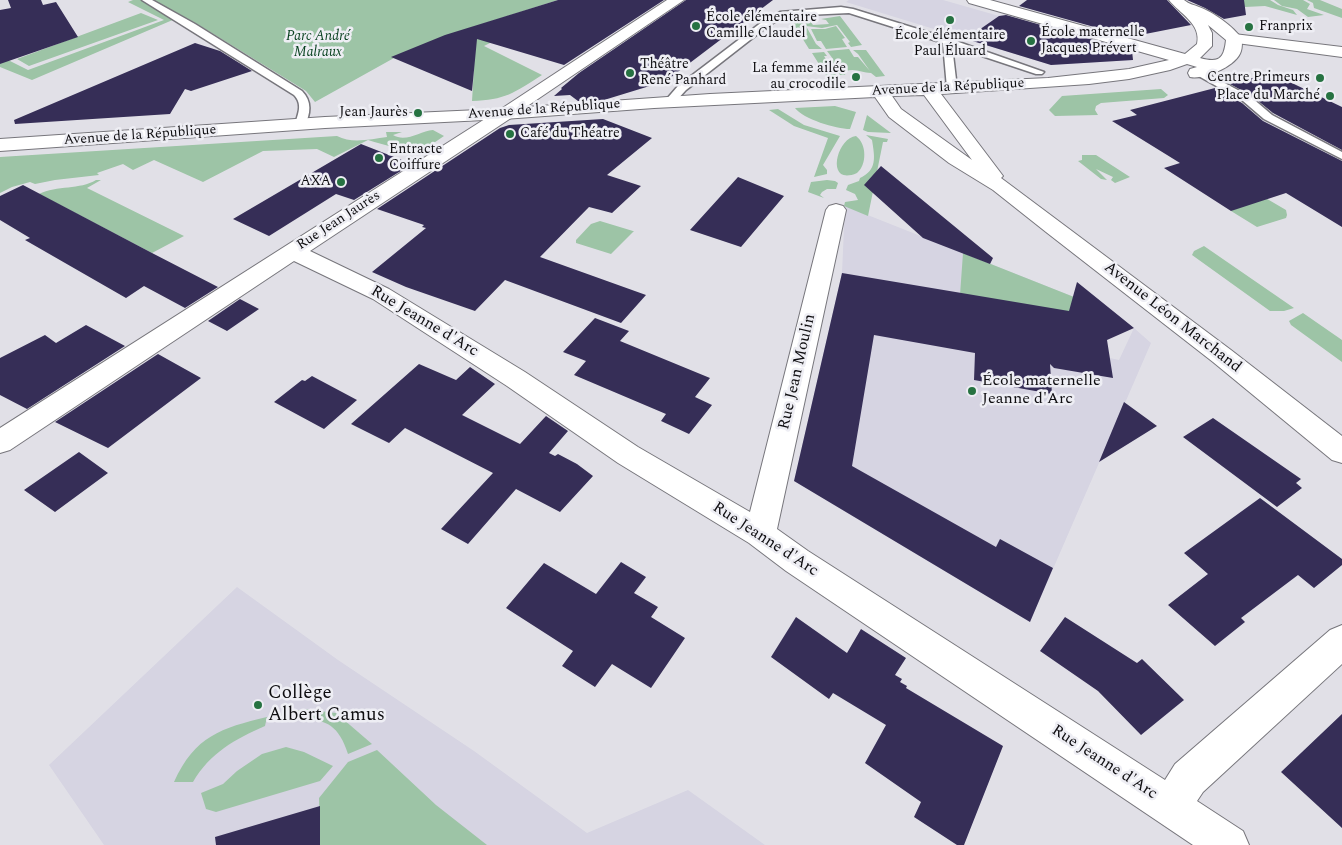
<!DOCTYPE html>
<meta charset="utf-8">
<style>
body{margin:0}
canvas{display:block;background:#e1e0e7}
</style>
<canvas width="1342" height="845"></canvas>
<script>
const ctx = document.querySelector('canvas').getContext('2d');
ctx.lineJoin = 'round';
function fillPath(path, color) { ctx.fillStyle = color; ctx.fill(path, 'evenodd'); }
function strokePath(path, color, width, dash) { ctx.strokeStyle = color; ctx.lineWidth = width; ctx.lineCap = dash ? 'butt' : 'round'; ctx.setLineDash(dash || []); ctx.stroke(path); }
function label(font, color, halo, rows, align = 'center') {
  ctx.font = font + ' Spectral,serif'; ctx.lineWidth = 5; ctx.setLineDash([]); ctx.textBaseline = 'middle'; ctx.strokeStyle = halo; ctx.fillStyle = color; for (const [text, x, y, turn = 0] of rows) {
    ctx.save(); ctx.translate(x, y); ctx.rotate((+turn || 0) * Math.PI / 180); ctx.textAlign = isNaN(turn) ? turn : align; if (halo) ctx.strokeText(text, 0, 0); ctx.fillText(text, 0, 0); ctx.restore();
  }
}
const built = new Path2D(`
 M849,0h94l189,54 1,6 -82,5 -205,-63z
 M845,206l229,91 29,37 7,24 9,2 15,-32 17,15 -121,279 -236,-141 48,-208z
 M237,587l101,73 136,91 113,82 101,-43 77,55h-661l-55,-80z`);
const green = new Path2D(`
 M133,0h8l34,19 -143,61 -32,-13v-11l28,14 136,-50 -36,-18z
 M153,0h405l-85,27 25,12 -14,7 58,29c-28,18 -37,25 -70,26l2,-33 -80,-10 -79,44 -9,-11 -112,-69z
 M1234,0h36l8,5 15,5 4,5 -32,-9 -20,1z
 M1274,0h29l7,4 -3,5 17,6 -16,2 -11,-8 -15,-3z
 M1307,0h13l22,9v9l-28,-10 -1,-5z
 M141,13l17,7 -129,46 -12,-7z
 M840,16l22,29 -11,2 -3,-4 2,-1 -13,-17 -15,3 -16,-2 10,18 6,5h-13l-18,-29 20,-1 3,1 -4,1 3,4 16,-1 -3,-4 -5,-1z
 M836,26l9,12 -3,1 5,8 -21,2 -5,-8h-4l-6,-12h14z
 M849,49l5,8h4l12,14 -12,-17 -5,-4h13l19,26 -9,1 -5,-4c-9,0 -15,-5 -25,-2l-1,4h-5l-11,-15 4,-1 -6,-8z
 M824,52l3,4h-3l15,23 -10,1 -17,-27z
 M1161,89l7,6 -4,3 -63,5 -5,3 -1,4 3,5 -43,1 -6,-6 13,-14z
 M835,106l21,6 -6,17c-14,0 -47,-10 -55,-21z
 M778,109l26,16 36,11 -17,29 4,5v4l-13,3 14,-39 -34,-12 -25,-16z
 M867,115l24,18 -23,-1 -5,-2z
 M433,130l11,6 -25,17c-17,-5 -34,-7 -51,-13l-34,17 -17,-8 -54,2 -60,31 -49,-22 -21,10 -10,-6 -26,9 2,2 -44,5 -20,4 -5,-2 -18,5 -12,6v-36l337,-21c15,8 34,3 50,1l-1,-5h16l-9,3c13,8 27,-4 40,-5z
 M866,135l22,4 -1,3h-4l-15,74 -24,-10 1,-4 13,-2 -3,-6 -9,-4 2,-5 11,-4 1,-3c17,-8 15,-20 12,-38z
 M856,136c11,8 11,29 1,37 -32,14 -21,-35 -1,-37z
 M1082,155h14l34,22 -15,6 -4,-3 2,-3 -17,-8 11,11 -6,-1 -23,-18 4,-1z
 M96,180h5l-14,8 97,48 -32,17 -113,-59c18,-9 41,-4 57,-14z
 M827,180l8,1 3,2 -2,6h-9l-5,3 -2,3 4,3 -16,-6 3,-10z
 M1257,193l29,17 1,5 -1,3 -29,9 -26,-16z
 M600,221l33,10h1l-23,23 -35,-11v-3l15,-16z
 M1204,246l90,62 -10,3h-14l-78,-56 2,-4z
 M963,253l111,44 29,37 -144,-25z
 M1303,313l39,27v22l-51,-37 -2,-4z
 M304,709l32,4 36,31 -24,10c-12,-39 -33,-36 -69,-33l1,-6z
 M267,717l-2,9c-30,13 -55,27 -72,56h-19c21,-46 47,-54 93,-65z
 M286,747l18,5 29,14 -13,15 -104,31 -10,-3 -5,-16 22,-9 14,-13 25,-17z
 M377,750l59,55 51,40h-167l-1,-47 29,-36z`);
const building = new Path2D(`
 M8,0h33l2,5 13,-3 22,35 -78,27v-54l11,-2z
 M558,0h106l-100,65 -87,-26 -5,52 -81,-34 54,-22z
 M686,0h87l-107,81 -62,19 -26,1 -8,-6 -16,1 8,-7 -1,-1 18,-15z
 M1027,0h140l24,25 -61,12 -111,-31z
 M1187,0h57l2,15 -22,4 -19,-11z
 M1006,15l126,36 1,9 -82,5 -85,-26 33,-23z
 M195,43l25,8 32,20 -61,20 -6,-2 -15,25 -155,10 -1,-4z
 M1271,73l71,34v43l-69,-37 -21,-17 -22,-12z
 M1215,88l27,15 21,18 79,40v66l-56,-34 -55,18 -67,-43 16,-5 -68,-42 25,-6 -7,-5z
 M603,119l49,19 -45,37 34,11 -29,27 -23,-6 -49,50 106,38 -25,28 -116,-43 -30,31 -69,-24 -34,-15 54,-44 -4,-1 2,-2 -47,-16 123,-81 9,-3z
 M361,144l51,20 -58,36 -18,-6 -67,42 -36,-17z
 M881,166l112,92 -3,6 -67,-26 -59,-53z
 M738,177l46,19 -43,51 -51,-17z
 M23,185l129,68 66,34 -33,21 -41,-22 -18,12 -101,-58 5,-2 -30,-18v-24z
 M842,273l227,38 8,-29 57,46 -27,12 6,38 -59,-10 -4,-4 2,30 -78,-14 1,-27 -101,-18 -22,131 144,81 4,-8 53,29 -23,54 -236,-141z
 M240,299l19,10 -32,22 -19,-10z
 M595,318l34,13 -9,10 90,37 -15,19 17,8 -23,29 -28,-13 5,-7 -92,-39 12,-14 -23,-9z
 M86,325l39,21 -98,63 -27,-14v-37l45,-23 11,8z
 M158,354l43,24 -93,70 -53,-26z
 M419,364l37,16 14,-13 25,17 -33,31 58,29 26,-28 22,15 -19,22 6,3 3,-2 19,10 16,12 -33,36 -44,-23 -48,55 -27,-15 52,-56 -88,-45 -16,15 -38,-19z
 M312,376l45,24 -33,29 -50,-27 28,-22 3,1z
 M1124,402l33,24 -58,36z
 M1213,418l88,61 -5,4 6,5 -25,19 -94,-70z
 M79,452l29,21 -53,39 -31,-22z
 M1260,498l82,61v6l-28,23 -16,-13 -57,43 4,4 -30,24 -47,-41 40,-31 -24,-21z
 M621,562l25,15 -12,16 24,14 -7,10 34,21 -34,50 -39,-24 -17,23 -33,-21 11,-15 -67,-43 38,-45 52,31z
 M796,617l51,36 14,-24 45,29 -11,17 7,4 -2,3 7,4 -1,2 97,58 -39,99h-7l-43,-28 7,-15 -56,-39 21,-38 -53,-32 -4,6 -58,-42z
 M1065,617l72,46 5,-4 42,41 -43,35 -43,-44 -58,-40z
 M1342,714v114l-61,-56z
 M320,806v39h-104l-1,-8z`);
const lane = new Path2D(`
 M142,0h10l43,24 107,67c10,10 9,23 2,35l-4,1 -5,-3c3,-10 8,-20 -1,-29z
 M841,7l12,2 97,30 94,33 -2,2h-6l-84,-28 5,42 -5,3 -5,-3 -4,-45 -94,-30 -64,3 -17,10 -82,64 -12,13h-8l-1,-2 13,-15 84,-64 18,-10z
 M1198,69l53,28 21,18 70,37v7l-78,-40 -21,-18 -48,-27 -2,-2z`);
const street = new Path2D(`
 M1234,34l108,13v10l-113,-15 -3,-3 3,-3z
 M505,109l6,1 3,4 -3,4 -201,133 79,38 136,83 113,75 112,65 76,-302 3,-4 7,-2 7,2 3,4 -69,319 31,22 357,229 10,-16 155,-134 12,-5v39l-139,128 -6,9 46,30 6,14h-56l-407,-274 -37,-28 -131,-80 -111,-77 -134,-87 -79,-38 -284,189 -10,3v-25l499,-318z`);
const secondary = new Path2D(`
 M667,0h17l-158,107 184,-13 338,-16 81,-9 40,-9 -200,-57 -2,-3h23l195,54 12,-10c5,-20 -18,-31 -28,-44h15c6,5 8,4 15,7 14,5 34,19 43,32 0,4 0,9 -1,12 -4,15 -37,29 -51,26l-2,-4 2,-4 7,-2 -10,-3 -17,6 -41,9 -40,5 -148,10 59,78 3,4 -2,2 230,172 111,86v27l-10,-3 -119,-98 -167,-130 -53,-42 -44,-27 -60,-46 -14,-20 -221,11 -150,11 -179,9 -325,23v-12l325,-22 176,-8zM1208,25l18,15c-2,20 -8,23 -26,18l12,-12v-13zM924,95l48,65 -71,-51 -9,-13z`);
const markers = [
 [950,20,5,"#267241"],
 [696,26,5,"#267241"],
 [1249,27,5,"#267241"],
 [1031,41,5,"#267241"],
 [630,73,5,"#267241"],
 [856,77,5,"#267241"],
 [1320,78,5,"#267241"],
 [1330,96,5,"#267241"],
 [418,113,5,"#267241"],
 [510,134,5,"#267241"],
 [379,158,5,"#267241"],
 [341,182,5,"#267241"],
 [972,391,5,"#267241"],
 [258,705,5,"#267241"]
];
const farPoinames = [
 ["École élémentaire",706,18],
 ["Camille Claudel",706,34],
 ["Franprix",1259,27],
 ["École maternelle",1041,33],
 ["Jacques Prévert",1041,49],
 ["École élémentaire",950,36,"center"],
 ["Paul Éluard",950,52,"center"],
 ["Théâtre",640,65],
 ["René Panhard",640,81],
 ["La femme ailée",846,69,"right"],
 ["au crocodile",846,85,"right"],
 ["Centre Primeurs",1310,78,"right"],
 ["Place du Marché",1320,96,"right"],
 ["Jean Jaurès",408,113,"right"],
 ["Café du Théatre",520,134],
 ["Entracte",389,150],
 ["Coiffure",389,166],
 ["AXA",331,182,"right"]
];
const farParknames = [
 ["Parc André",318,37],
 ["Malraux",318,53]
];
const farStreetnames = [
 ["Avenue de la République",948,88,-3],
 ["Avenue de la République",544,110,-4],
 ["Avenue de la République",140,136,-4],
 ["Rue Jean Jaurès",339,221,-33]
];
const streetNames = [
 ["Avenue Léon Marchand",1172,318,38],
 ["Rue Jeanne d'Arc",424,322,31],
 ["Rue Jean Moulin",798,372,-77],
 ["Rue Jeanne d'Arc",765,540,33],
 ["Rue Jeanne d'Arc",1104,763,33]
];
const poiNames = [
 ["École maternelle",982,382],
 ["Jeanne d'Arc",982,400]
];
const nearPoinames = [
 ["Collège",268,694],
 ["Albert Camus",268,716]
];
fillPath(built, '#d6d4e2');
fillPath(green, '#9dc4a6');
fillPath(building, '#362e57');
strokePath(lane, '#77767c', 3);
strokePath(street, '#77767c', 2);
strokePath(secondary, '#77767c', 2);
fillPath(lane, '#fff');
fillPath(street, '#fff');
fillPath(secondary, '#fff');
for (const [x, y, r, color] of markers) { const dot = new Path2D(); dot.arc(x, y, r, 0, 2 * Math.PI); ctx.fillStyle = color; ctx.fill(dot); strokePath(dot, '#eeeef4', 2); }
label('14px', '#0e0d10', '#eeeef4', farPoinames, 'left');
label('italic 14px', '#094220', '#eeeef4', farParknames);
label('14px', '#0e0d10', '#eeeef4', farStreetnames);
label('16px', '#0e0d10', '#eeeef4', streetNames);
label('16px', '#0e0d10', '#eeeef4', poiNames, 'left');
label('19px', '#0e0d10', '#eeeef4', nearPoinames, 'left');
</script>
